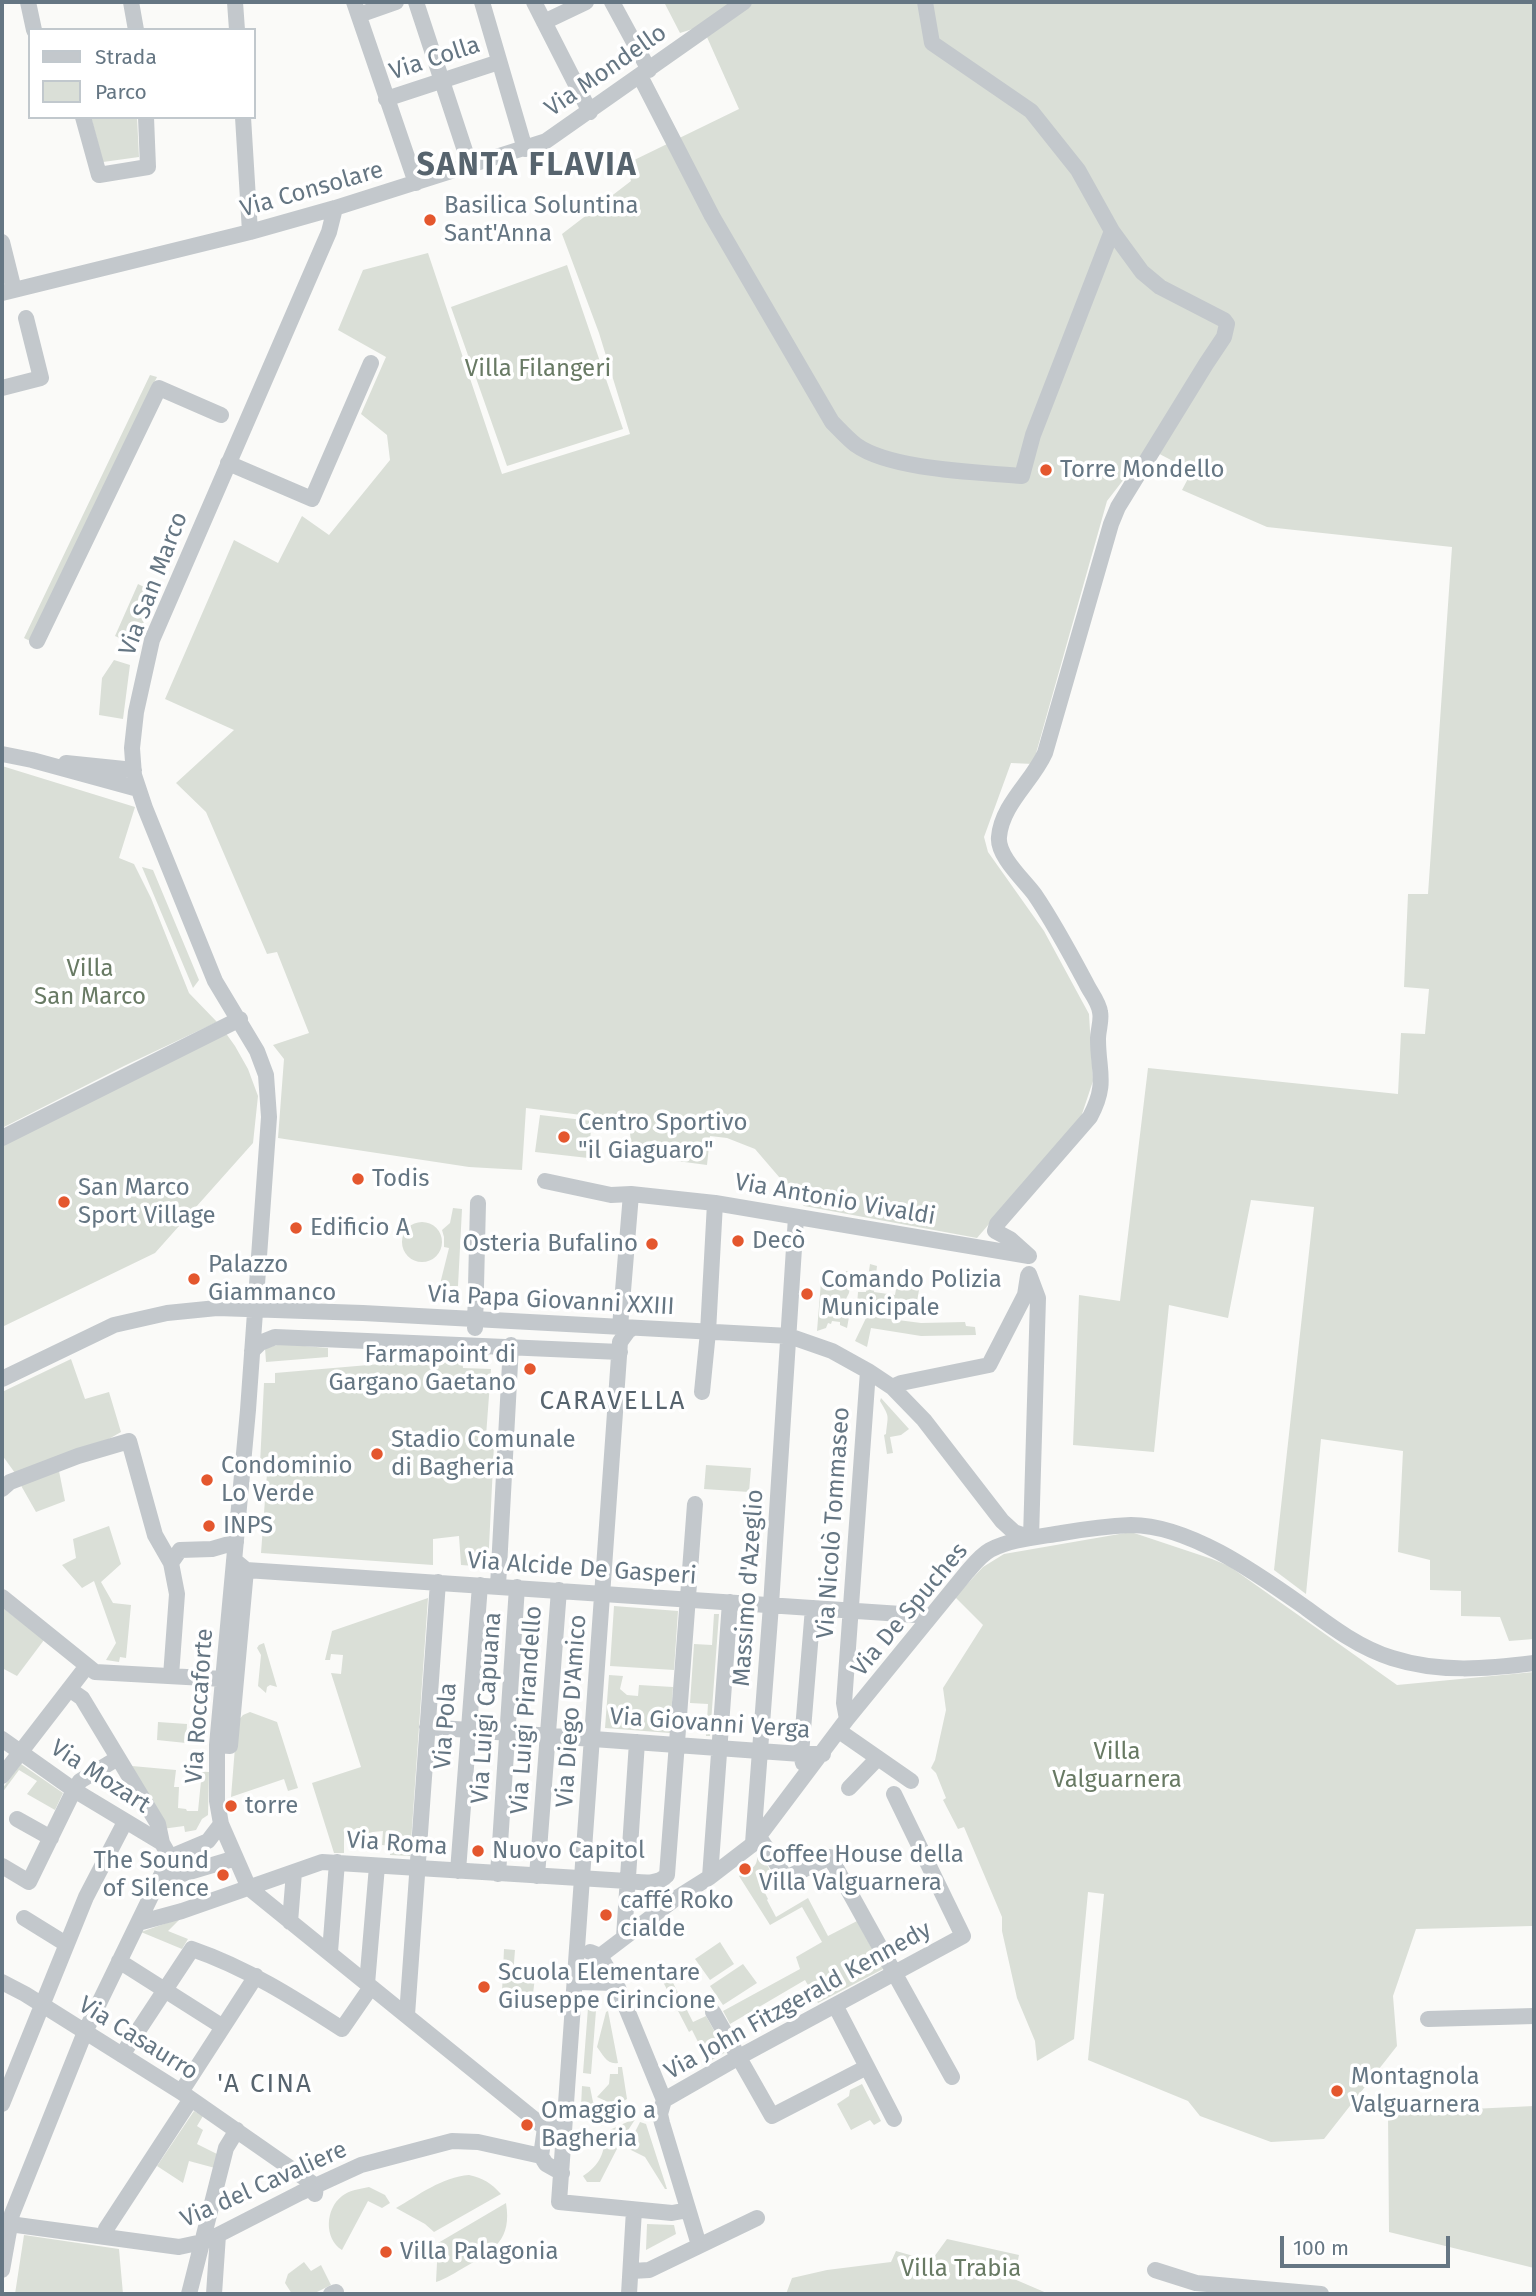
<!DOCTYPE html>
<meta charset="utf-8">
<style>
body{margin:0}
#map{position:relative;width:1536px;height:2296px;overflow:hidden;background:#fafaf8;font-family:"Fira Sans",sans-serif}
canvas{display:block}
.frame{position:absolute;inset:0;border:4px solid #657683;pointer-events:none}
.legend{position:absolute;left:28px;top:28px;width:228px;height:91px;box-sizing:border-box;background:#fff;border:2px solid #c1c8cd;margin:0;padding:9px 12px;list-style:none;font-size:21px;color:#657683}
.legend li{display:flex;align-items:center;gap:14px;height:35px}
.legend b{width:35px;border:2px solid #c1c8cd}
.scale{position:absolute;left:1280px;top:2236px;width:170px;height:32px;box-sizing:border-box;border:4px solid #657683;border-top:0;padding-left:9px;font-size:21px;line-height:24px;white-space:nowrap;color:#657683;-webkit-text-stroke:5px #fff;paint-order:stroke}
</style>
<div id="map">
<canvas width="1536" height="2296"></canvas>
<div class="frame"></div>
<ul class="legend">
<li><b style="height:9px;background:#c3c8cc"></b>Strada</li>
<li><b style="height:19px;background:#dadfd7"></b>Parco</li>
</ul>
<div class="scale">100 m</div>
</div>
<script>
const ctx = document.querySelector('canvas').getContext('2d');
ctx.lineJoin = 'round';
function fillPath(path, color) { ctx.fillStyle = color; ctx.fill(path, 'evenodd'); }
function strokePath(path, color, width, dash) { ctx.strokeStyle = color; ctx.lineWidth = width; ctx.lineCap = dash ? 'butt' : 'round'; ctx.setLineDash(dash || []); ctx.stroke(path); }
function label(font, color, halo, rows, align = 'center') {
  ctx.font = font + ' "Fira Sans",sans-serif'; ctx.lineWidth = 7; ctx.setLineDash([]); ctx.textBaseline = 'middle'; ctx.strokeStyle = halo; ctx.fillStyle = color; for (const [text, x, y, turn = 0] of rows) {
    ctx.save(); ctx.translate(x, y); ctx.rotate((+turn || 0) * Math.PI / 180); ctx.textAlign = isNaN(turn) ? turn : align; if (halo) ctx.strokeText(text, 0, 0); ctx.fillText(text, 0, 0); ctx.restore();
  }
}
const green = new Path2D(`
 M664,2h870v1637l-25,2 -9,-24 -39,-1v-25l-31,-1v-30l-32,-8 5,-101 -82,-12 -15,155 -32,-24 40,-363 -63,-7 -23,118 -59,-13 -15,147 -81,-7 6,-150 41,6 28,-233 250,26 3,-61 24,1 4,-45 -25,-2 4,-93h20l24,-347 -185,-20 -85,-37 10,-19 -44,-23 -41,53 -74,263 -22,-1 -27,74 4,15 56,79 45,83 4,67 -12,36 -104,121 -173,-32 -49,-57 -28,-11 -17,-2 -3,29 -75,-10 -3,-34 -103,-13 -4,62 -53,-3 -191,-29 6,-79 -11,-14 36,-12 -32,-81 -10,2 -61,-142 -30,-29 58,-53 -69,-31 69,-159 44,23 24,-47 27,19 61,-75 -3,-25 -26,-21 25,-57 -48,-27 25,-60 65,-17 74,221 128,-40 -31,-101 -37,-99 69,-53 -5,-17 113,-55 -37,-83 -22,7z
 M91,117h46l2,40 -36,5z
 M567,265l56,164 -116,37 -56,-159z
 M150,375l7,2 -127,264 -6,-3z
 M138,584l8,4 -10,23 10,5 -12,34 -12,-3 2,-7 -9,-4z
 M114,660l16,5 -7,54 -24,-4 3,-37z
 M2,766l133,41 -16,51 15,6 17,34 38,95 28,29 -93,44 -122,62z
 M142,867l11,3 46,110 -6,8z
 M225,1032l10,14 13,23 10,27 -5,47 -98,110 -153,74v-183z
 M540,1115l52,6 -4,37 -53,-6z
 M453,1208l9,1 -4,77h-16l-1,-6 8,-32 -5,-1v-10l-2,-7 8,-7z
 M402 1242a20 20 0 1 1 40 0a20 20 0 1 1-40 0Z
 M870,1264l7,2 -3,26 21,3 3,-17 3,-2 20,3 -5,28 -59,-2 1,-13h8z
 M846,1271l6,1 -3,21 -11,22 11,2 -2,11 -7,-3v-3l-8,-1 -1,3 -3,-1 -2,5 -9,3 4,-49 22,5z
 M867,1316l54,7 44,-1 1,4 9,1 1,8 -55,1 -50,-8 -4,19 -12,-6z
 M281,1344l47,4v9l-62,5 -1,-14z
 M462,1357l1,11 28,1 -5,67 8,9 -6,122 -27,-2 -2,-29 -26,3v26l-172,-12 6,-80 -7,-9 4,-81h11v-10z
 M71,1359l14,40 24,-7 12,40 -21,12 -85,29 -13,-18v-63z
 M881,1398l28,31 -8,6 -11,2 3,16 -6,1 -3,-19 2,-1c2,-20 4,-16 -6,-33z
 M706,1465l45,3 -2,24 -45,-3z
 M59,1471l6,30 -29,11 -17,-30z
 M109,1526l12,38 -20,18 12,21 18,2 -5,53 -6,-1 -1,5 -13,-2 10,-17 -22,-62 -12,7 -20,-23 14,-7 -3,-19z
 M1131,1532l81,27 17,7 168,119 137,-13v271l-2,-17 -116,3 -23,67 4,50 -73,93 -53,3 -71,-26 -12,-15 -100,-41 16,-166 -16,-2 -14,147 -37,22 -2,-20 -18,-43 -15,-67v-14l-38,-90 -6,2 -15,-29 3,-2 -10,-25 -5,-5 4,-8 11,-50 -3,-22 40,-63 -28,-28 28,-30 21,-13z
 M428,1598l-18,258 -20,-1v-9l-8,-1 1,-14 -10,1 -9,4 -1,-7 -19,1v23h-10l-22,-70 49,-16 -30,-94 10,1 2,-19 -12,-1 -1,6h-5l7,-29z
 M614,1606l64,5 -4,59 -64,-4z
 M2,1607l42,33 -27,36 -15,-8z
 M714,1614h5l-9,122h-4l2,-32 -18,-1 4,-59 18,1z
 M264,1643l13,44 -7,-2 -3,2 -1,6 -8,-7 3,-31 -4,-7 2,-3z
 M609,1675l14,1 -3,13 7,6 11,1 1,-11 34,2 -3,46 -65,-5z
 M250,1712l27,10 21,66 -10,3 -4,-12 -53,18 6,-75 6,-7z
 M158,1722l29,2 -1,19 -29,-3z
 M21,1764l42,29 -8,17 -28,-16 10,-13 -18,-11 -17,23v-4z
 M132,1766l44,4 -2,17h5l-1,21 8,1 1,2h11l3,-30 -14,-1 1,-9 21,1 -1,43 -6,4 -6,11 -11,2 -1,-6 -22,3z
 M762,1855l11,21 -13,7 8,16 -1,1 9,17 32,-19 20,38 29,-15 26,48 -65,34 -13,-23 -75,44 -7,-13 77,-42 -4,-12 26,-15 -20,-35 -32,18 -31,-49c9,-4 19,-9 18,-19z
 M181,1918l-13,13 20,8 -6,10 -41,-17z
 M720,1942l14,22 -24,16 -15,-21z
 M504,1949l11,1 -2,25 22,2 -2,17 -31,-2z
 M743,1964l14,19 -34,22 -13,-19z
 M669,1975l24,47 13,-6 20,36 -18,10 -16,-32 -3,2 -28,-54z
 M589,1995l8,3 -6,76 -8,-1z
 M608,2011l10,52c-11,2 -15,-8 -21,-16l9,-35z
 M618,2067h4l5,32 -7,4 -2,4 -8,2 -2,-7 -11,-5 12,-13 1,-10h8z
 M862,2084l19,37 -7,4 -4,-5 -19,10 -14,-26 12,-8 1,-6z
 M582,2086l8,1 3,15 8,1 3,11 29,-8v3l-32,17 -12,-15 -8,-4z
 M1534,2106v162l-145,-36 -1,-119z
 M194,2111l9,5 -6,10 6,4 -6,14 22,11 -4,13 -26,-7 -6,22 -26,-17z
 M636,2118l-15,23 -21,41h-13l-4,-6c16,-10 24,-25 20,-43z
 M640,2122l6,2 21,65h-2l-20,-32 -18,-9z
 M469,2175c14,3 22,8 32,19l-67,38 -9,-8 -29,-16c23,-13 46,-31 73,-33z
 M369,2187l16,8 5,8 -8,5 -14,-7 -26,49c-18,-11 -17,-41 0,-54 8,-6 17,-7 27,-9z
 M506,2203c6,37 -12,47 -41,64 -9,5 -19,12 -29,15l2,-39z
 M647,2224l27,1 2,9 -30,16z
 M24,2235l95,14 4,45h-108z
 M947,2239l72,16 -5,24 35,15h-263l6,-16 35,-8 64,-8 5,-11 35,10z
 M304,2262l7,9 10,-6 10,20 -18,9h-21l-7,-11 3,-9z`);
const minor = new Path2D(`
 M28,2l6,28
 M131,2l5,28
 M235,2l2,28
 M354,2l62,181
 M416,2l54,164
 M482,2l43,147
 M534,2l56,110
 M612,2l37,68
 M925,2l7,41 99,68 47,59 34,61 30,41 18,15 64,33 3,4 -3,13 -18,27 -88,143 -7,17 -66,229c-13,29 -43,51 -46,84 -2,19 25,43 36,58 19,28 35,58 51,88 4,9 13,19 14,29 2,8 -2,18 -2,27 0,33 10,44 -8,78l-93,107 -2,7 15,8 19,17
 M359,15l37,-13
 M544,22l42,-20
 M640,76l72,140 120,206c8,8 16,17 24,23 35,25 121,27 166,31l11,-41 79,-204
 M386,99l113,-37
 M83,117l16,58 49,-8 -2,-50
 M243,117l7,115
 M335,208l-6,24 -177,408 -16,72 -4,36 2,27 11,33 70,173 42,70 9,24 3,42 -21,293 -31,335v56l4,23 28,64 296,240
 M2,242l12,48
 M2,293l248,-61 85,-24 211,-67 198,-139
 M2,388l39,-10 -15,-60
 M228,463l84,36 59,-136
 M37,641l122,-253 62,27
 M2,754l30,6 106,29
 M66,763l68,7
 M2,1138l238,-119
 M545,1181l66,14 20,-1 84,9 314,53
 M1029,1274l9,24 -7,240
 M620,1327l11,-133
 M475,1328l3,-125
 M633,1328l-5,3 -8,11 -61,860 113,11 16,-3
 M252,1351l8,-8 15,-6 345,15
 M2,1379l112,-54 53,-12 50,-5 146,5 426,23 43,15 36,20 24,16 32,33 78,101 12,11 17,6
 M892,1387l9,-4 88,-18 36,-70 3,-19
 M702,1392l6,-60 7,-129
 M2,1489l8,-7 68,-26 51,-15 26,94 16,28 6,31 -6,82
 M234,1560l12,10 685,46
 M171,1563l9,-13 32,-1 24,-7
 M498,1586l13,-241
 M2,1597l93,75 128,7
 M69,1689l13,9 76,126 4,19
 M847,1719l-3,-16 24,-332
 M427,1727l374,27h22
 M839,1731l72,50
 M2,1739l72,51 88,53 8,14
 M217,1745l13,1 16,-176
 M803,1763l-2,-9 12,-146
 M2,1776l85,-110
 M849,1788l29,-30
 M17,1819l34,19
 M759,1837l27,41 44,-21 122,220
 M753,1843l18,-238 25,-388
 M2,1866l27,16 45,-92 6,-9 38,-23
 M458,1871l22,-286
 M498,1874l19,-287
 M537,1876l22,-286
 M710,1877l20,-275
 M159,1881l77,-23
 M24,1918l42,26
 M290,1922l4,-50
 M138,1923l44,-12 140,-49 305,19c14,1 30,5 40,-6l28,-371
 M624,1937l13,-195
 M330,1952l7,-90
 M590,1952l10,4 16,27 48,117 -4,14 2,9 37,122
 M600,1956l75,-57 35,-22 43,-33 94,-125 120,-147c7,-8 14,-17 23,-22 21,-11 49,-13 72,-17 23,-4 46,-7 69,-8 59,0 128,50 175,83 27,20 54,40 86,50 47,15 95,11 142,5
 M119,1961l104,66
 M2,1982l23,12 156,98 135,94 -1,8
 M576,1982l40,1
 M367,1984l10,-118
 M835,2005l59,114
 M713,2012l59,104 95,-49
 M407,2015l31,-433
 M1428,2019l106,-3
 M122,2055l70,-106c55,19 102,49 150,80l29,-42
 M181,2092l75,-116
 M664,2100l75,-43 224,-121 -69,-142
 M2,2104l84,-207 39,-75
 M562,2173l-16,-9 -5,-8 4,-28 13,-10 9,-2
 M2,2223l177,24 23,-5 16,-7 82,-42 61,-28 91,-24 26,1 63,14
 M105,2237l1,-8 85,-130
 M2,2270l10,-56 73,-182 85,-175 38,-16 13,-17
 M1155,2270l41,13 125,11
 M632,2271l17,-1 108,-52
 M189,2294l37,-146 11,-18
 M214,2294l4,-59
 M331,2294l5,-2
 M629,2294l5,-84`);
const markers = [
 [430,220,7,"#e4572e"],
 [1046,470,7,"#e4572e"],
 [564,1137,7,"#e4572e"],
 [358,1179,7,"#e4572e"],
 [64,1202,7,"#e4572e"],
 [296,1228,7,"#e4572e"],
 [738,1241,7,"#e4572e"],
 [652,1244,7,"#e4572e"],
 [194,1279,7,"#e4572e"],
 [807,1294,7,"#e4572e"],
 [530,1369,7,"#e4572e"],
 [377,1454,7,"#e4572e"],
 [207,1480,7,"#e4572e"],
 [209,1526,7,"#e4572e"],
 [231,1806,7,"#e4572e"],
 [478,1851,7,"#e4572e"],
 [745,1869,7,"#e4572e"],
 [223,1875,7,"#e4572e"],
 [606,1915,7,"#e4572e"],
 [484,1987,7,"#e4572e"],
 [1337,2091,7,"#e4572e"],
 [527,2125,7,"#e4572e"],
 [386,2252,7,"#e4572e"]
];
const streetNames = [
 ["Via Colla",435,59,-18],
 ["Via Mondello",606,71,-35],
 ["Via Consolare",312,190,-16],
 ["Via San Marco",154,584,-69],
 ["Via Antonio Vivaldi",835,1200,10],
 ["Via Papa Giovanni XXIII",551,1301,3],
 ["Via Nicolò Tommaseo",834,1523,-86],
 ["Via Alcide De Gasperi",582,1569,4],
 ["Massimo d'Azeglio",749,1588,-86],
 ["Via De Spuches",910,1610,-50],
 ["Via Roccaforte",200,1706,-86],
 ["Via Luigi Capuana",487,1708,-86],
 ["Via Luigi Pirandello",527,1710,-86],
 ["Via Diego D'Amico",572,1711,-86],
 ["Via Giovanni Verga",710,1724,4],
 ["Via Pola",446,1726,-86],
 ["Via Mozart",100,1777,33],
 ["Via Roma",397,1844,4],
 ["Via John Fitzgerald Kennedy",798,2001,-29],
 ["Via Casaurro",138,2039,32],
 ["Via del Cavaliere",264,2185,-24]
];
const poiNames = [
 ["Basilica Soluntina",444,206],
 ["Sant'Anna",444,234],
 ["Torre Mondello",1060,470],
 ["Centro Sportivo",578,1123],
 ["\"il Giaguaro\"",578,1151],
 ["Todis",372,1179],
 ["San Marco",78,1188],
 ["Sport Village",78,1216],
 ["Edificio A",310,1228],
 ["Decò",752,1241],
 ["Osteria Bufalino",638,1244,"right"],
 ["Palazzo",208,1265],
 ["Giammanco",208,1293],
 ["Comando Polizia",821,1280],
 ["Municipale",821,1308],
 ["Farmapoint di",516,1355,"right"],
 ["Gargano Gaetano",516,1383,"right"],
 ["Stadio Comunale",391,1440],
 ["di Bagheria",391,1468],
 ["Condominio",221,1466],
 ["Lo Verde",221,1494],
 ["INPS",223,1526],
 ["torre",245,1806],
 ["Nuovo Capitol",492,1851],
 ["Coffee House della",759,1855],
 ["Villa Valguarnera",759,1883],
 ["The Sound",209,1861,"right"],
 ["of Silence",209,1889,"right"],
 ["caffé Roko",620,1901],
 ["cialde",620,1929],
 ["Scuola Elementare",498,1973],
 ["Giuseppe Cirincione",498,2001],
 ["Montagnola",1351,2077],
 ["Valguarnera",1351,2105],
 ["Omaggio a",541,2111],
 ["Bagheria",541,2139],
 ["Villa Palagonia",400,2252]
];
const parkNames = [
 ["Villa Filangeri",538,369],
 ["Villa",90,969],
 ["San Marco",90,997],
 ["Villa",1117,1752],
 ["Valguarnera",1117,1780],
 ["Villa Trabia",961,2269]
];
const neighbourhoodNames = [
 ["CARAVELLA",613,1402],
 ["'A CINA",265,2085]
];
const districtNames = [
 ["SANTA FLAVIA",527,166]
];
fillPath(green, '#dadfd7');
strokePath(minor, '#c3c8cc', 16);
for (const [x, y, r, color] of markers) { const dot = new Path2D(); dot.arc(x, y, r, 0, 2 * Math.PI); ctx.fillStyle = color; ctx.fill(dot); strokePath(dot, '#fff', 2.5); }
label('24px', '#657683', '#fff', streetNames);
label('24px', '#657683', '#fff', poiNames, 'left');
label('24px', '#687a64', '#fff', parkNames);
ctx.letterSpacing = '2px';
label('26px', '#57646e', '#fff', neighbourhoodNames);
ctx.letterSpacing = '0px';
ctx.letterSpacing = '2px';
label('bold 32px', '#57646e', '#fff', districtNames);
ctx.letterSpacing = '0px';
</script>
